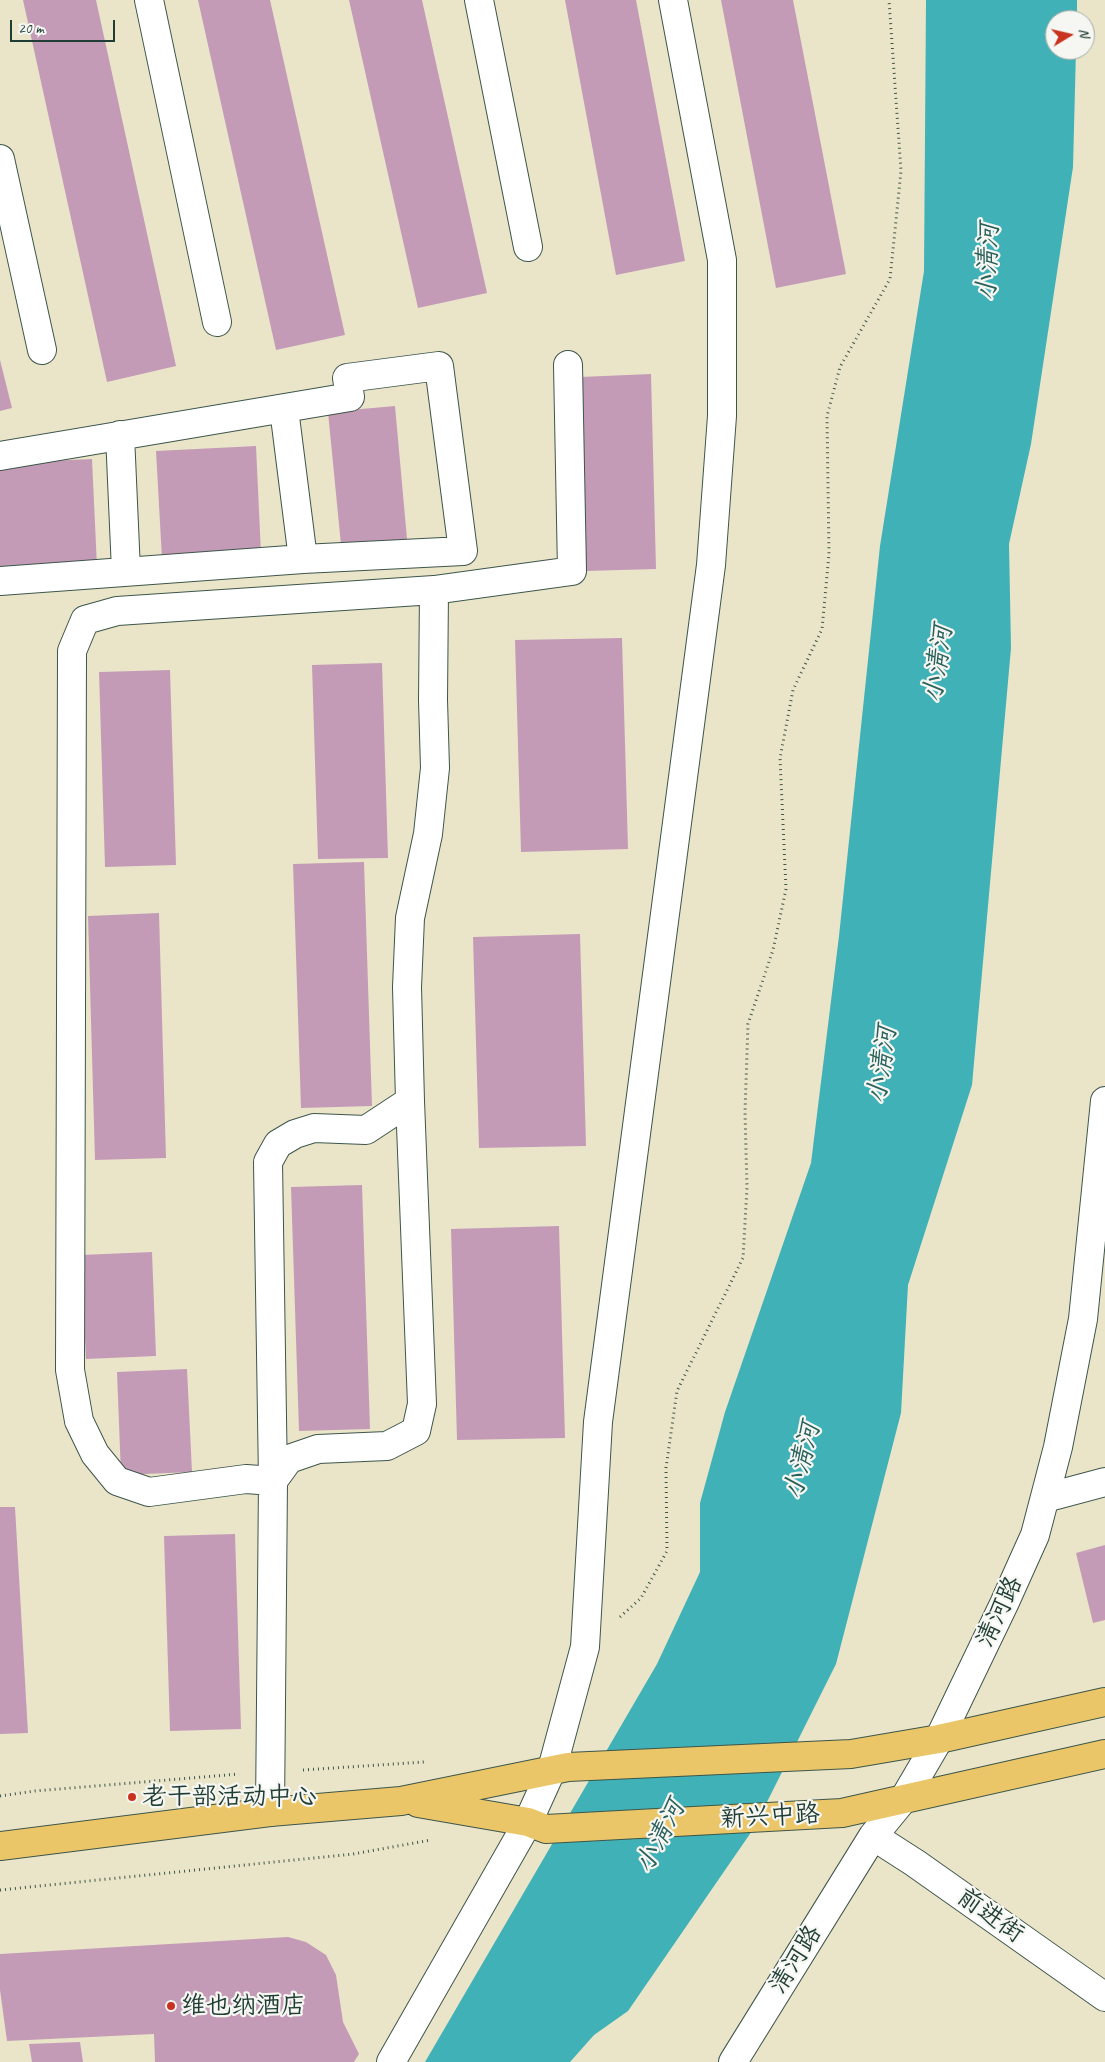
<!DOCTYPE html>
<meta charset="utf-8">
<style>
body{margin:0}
#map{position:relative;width:1105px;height:2062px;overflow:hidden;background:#eae5c9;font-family:Caveat,sans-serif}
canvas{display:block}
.north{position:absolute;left:1045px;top:10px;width:50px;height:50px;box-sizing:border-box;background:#f6f6f2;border:1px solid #a0aca6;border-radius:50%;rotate:81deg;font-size:14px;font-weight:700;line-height:20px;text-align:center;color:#1f3d34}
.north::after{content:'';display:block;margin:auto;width:18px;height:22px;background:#c8321e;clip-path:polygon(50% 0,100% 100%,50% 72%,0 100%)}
.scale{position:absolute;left:10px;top:20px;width:105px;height:22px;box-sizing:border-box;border:2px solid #1f3d34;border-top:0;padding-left:6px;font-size:15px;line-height:18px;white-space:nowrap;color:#1f3d34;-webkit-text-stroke:4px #f6f6f2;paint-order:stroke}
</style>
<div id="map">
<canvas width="1105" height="2062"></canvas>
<div class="north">N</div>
<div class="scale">20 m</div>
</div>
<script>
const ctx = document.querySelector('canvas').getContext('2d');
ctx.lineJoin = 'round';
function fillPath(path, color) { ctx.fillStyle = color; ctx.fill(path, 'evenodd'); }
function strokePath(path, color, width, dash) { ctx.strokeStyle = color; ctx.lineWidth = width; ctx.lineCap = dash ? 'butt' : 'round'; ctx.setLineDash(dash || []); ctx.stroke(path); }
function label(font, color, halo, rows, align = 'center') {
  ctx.font = font + ' Caveat,"LXGW WenKai TC",sans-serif'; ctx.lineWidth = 4.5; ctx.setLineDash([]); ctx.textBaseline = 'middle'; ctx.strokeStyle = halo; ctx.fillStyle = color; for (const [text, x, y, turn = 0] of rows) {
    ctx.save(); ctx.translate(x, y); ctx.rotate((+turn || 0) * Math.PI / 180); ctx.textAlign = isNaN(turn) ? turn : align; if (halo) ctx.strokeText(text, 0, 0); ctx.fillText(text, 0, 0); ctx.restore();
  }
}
const water = new Path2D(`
 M926,0h151v20h-22v30h21l-3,117 -42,277 -22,100 2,104 -39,437 -64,200 -7,128 -65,251 -82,164 -126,183 -34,24 -24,27h-145l232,-398 43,-92v-69l25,-91 86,-249 28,-227 41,-390 44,-275z`);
const building = new Path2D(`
 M23,0h73l80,366 -69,16z
 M198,0h72l75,335 -69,15z
 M349,0h73l65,293 -69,15z
 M565,0h71l49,261 -69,14z
 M721,0h72l53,274 -70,14z
 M0,360l12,48 -12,3z
 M651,374l5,195 -70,2 -6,-194z
 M395,406l12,133 -66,6 -13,-133z
 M256,446l5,108 -99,5 -6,-108z
 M92,459l5,108 -97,4v-108z
 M622,638l6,211 -107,3 -6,-212z
 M382,663l6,195 -70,1 -6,-194z
 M170,670l6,195 -71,2 -6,-195z
 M364,862l8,244 -71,2 -8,-244z
 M159,913l7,245 -71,2 -7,-244z
 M580,934l6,212 -107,2 -6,-211z
 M362,1185l8,244 -71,2 -8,-244z
 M559,1226l6,212 -108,2 -6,-211z
 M152,1252l4,104 -70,3 -5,-104z
 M187,1369l5,103 -71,3 -4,-103z
 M0,1507h15l13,226 -28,1z
 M235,1534l6,195 -71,2 -6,-195z
 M1105,1545v75l-12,3 -17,-70z
 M288,1937l18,5 20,13 10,20 7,47 16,32 -5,8h-199l-1,-28 -147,7 -7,-51v-36z
 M80,2042l3,20h-51l-3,-18z`);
const path = new Path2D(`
 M620,1617l21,-19 26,-47 -1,-83 11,-77 66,-133 4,-70 -2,-76 3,-88 25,-74 13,-61 -6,-131 13,-68 29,-61 7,-75 -2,-138 13,-49 50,-88 11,-108 -12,-171
 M303,1770l121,-8
 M0,1796l35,-5 204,-17
 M0,1890l353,-36 78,-14`);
const minor = new Path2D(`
 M149,0l68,322
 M479,0l49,247
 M0,159l42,191
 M284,409l19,150
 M120,435l6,136
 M0,456l350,-59 -3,-19 92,-12 24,185 -160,8 -303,22
 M434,590l138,-19 -4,-206
 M1045,1498l60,-16
 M270,1812l3,-331 -5,-319 10,-18 17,-10 19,-6 52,2 44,-29 -3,-114 3,-69 18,-84 7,-66 -2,-68 1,-110 -317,21 -32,9 -13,31 -2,719 9,51 16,33 22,27 32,11 97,-13 27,2 16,-22 29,-10 69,-3 29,-15 6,-27 -12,-303
 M873,1836l42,27 190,134
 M391,2062l137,-240 24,-53 33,-122 13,-225 113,-857 11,-149v-156l-49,-260
 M733,2062l140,-226 32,-39 34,-58 65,-135 31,-69 23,-88 25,-128 22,-218`);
const major = new Path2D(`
 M418,1803l110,19 18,7 296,-16 263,-59
 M0,1846l270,-34 131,-11 167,-34 283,-13 88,-15 166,-37`);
const markers = [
 [132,1797,5,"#c8321e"],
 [171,2006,5,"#c8321e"]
];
const streetNames = [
 ["清河路",1000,1612,-65],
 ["新兴中路",770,1817,-3],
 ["前进街",990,1916,35],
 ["清河路",796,1960,-58]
];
const poiNames = [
 ["老干部活动中心",142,1797],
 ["维也纳酒店",181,2006]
];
const waterNames = [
 ["小清河",989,262,-88],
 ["小清河",939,664,-82],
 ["小清河",883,1065,-82],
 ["小清河",803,1461,-76],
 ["小清河",661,1837,-63]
];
fillPath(water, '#40b1b7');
fillPath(building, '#c49bb7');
strokePath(minor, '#3d564a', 30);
strokePath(major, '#3d564a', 30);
strokePath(path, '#3d564a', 3, [1, 4]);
strokePath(minor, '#fff', 28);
strokePath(major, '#ebc669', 28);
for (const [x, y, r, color] of markers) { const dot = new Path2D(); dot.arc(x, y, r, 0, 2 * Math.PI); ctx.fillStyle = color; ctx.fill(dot); strokePath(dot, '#f6f6f2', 2); }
label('25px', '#1f3d34', '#f6f6f2', streetNames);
label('25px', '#1f3d34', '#f6f6f2', poiNames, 'left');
label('italic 26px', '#29605b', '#f6f6f2', waterNames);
</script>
